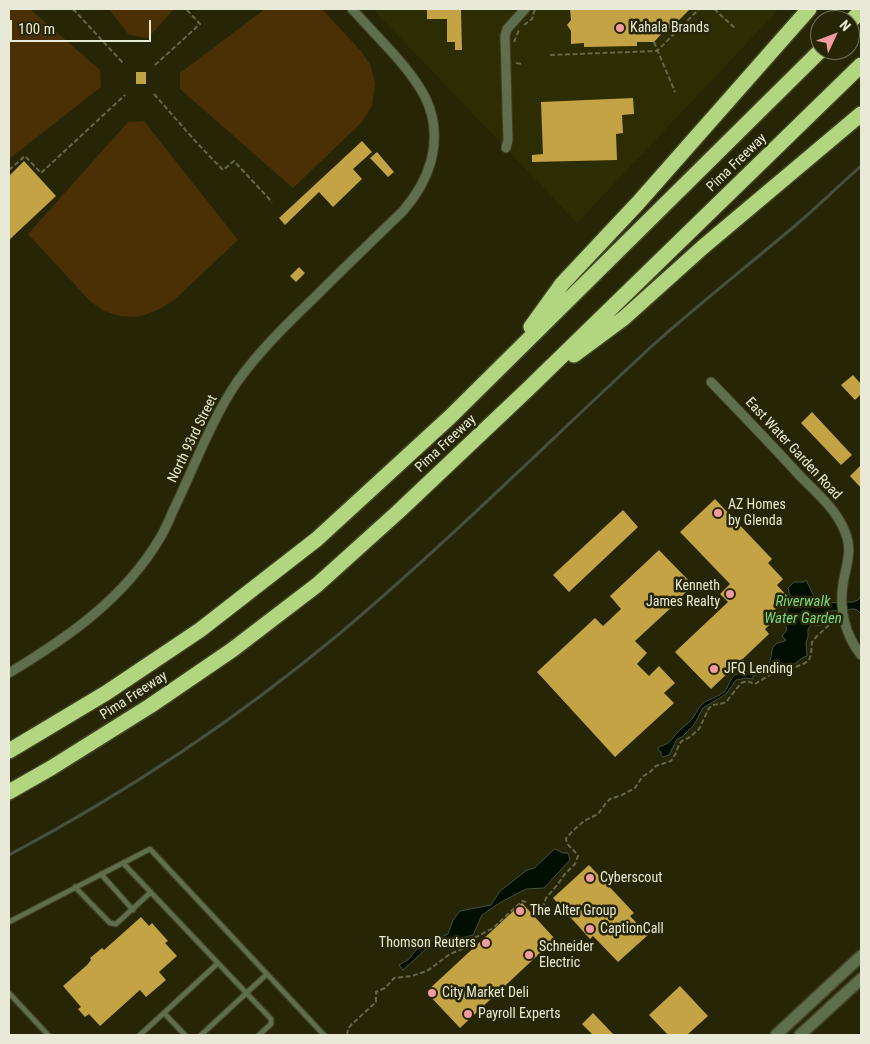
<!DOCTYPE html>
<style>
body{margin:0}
#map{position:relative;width:870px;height:1044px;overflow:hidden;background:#262606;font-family:"Roboto Condensed",sans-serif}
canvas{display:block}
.frame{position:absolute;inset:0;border:10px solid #e8e9d7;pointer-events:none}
.north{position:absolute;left:810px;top:10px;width:50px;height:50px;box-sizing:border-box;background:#262606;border:1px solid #74745a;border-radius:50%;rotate:47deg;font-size:14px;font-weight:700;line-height:20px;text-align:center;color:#e8e9d7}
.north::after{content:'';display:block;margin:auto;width:18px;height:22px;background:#f49aa0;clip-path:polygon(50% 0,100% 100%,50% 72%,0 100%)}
.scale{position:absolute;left:10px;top:20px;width:141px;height:22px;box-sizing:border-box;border:2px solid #e8e9d7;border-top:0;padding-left:6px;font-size:15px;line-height:18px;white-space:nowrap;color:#e8e9d7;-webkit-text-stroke:4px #262606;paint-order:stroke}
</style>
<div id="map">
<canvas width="870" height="1044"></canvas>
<div class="frame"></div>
<div class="north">N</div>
<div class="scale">100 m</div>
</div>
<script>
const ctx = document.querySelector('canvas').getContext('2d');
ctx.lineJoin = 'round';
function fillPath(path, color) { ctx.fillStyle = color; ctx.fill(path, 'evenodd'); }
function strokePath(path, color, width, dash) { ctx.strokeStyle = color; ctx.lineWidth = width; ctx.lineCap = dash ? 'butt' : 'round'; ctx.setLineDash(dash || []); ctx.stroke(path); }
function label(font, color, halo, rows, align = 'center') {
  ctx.font = font + ' "Roboto Condensed",sans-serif'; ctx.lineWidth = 5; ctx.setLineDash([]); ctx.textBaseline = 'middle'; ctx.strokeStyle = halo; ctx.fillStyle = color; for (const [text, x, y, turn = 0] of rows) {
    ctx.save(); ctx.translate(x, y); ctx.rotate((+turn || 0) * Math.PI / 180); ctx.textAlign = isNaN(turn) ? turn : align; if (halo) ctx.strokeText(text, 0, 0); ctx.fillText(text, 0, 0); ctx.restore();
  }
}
const built = new Path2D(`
 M373,9h406l-202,214z`);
const green = new Path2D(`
 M9,9h21l70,61 1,17 -92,72z
 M109,9h65l-26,29 -19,-3z
 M265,9h57l39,42 10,15 4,18 -3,22 -11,17 -68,65 -113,-99v-16z
 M144,121l94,119 -64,60 -16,10 -20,7 -18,-1 -16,-5 -14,-10 -62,-67 100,-112z`);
const water = new Path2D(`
 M806,580l9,18 8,5 30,-1 5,-2 3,-4v18l-4,-4 -3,-1 -24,2 -2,1 -4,12 -7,2 -5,-2 -4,5v8l-2,5 1,14c-8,2 -9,8 -18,10 -7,1 -10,-3 -17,-2l-7,9 -12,3v3l-8,-1 -9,2 -10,14 -23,14 -9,17 -12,12 -5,2 -8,16 -6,2 -2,-2v-3l-3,-2v-2c4,-3 7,-3 10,-5 2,-1 8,-9 10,-11 4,-5 10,-8 14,-13 4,-5 6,-11 11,-16 6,-4 15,-6 21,-11 5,-5 5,-14 13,-18 10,-4 22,1 30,-8 9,-10 -2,-22 18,-25l1,-1 -4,-4 5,-6c-7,-16 7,-27 1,-42l6,-6h10z
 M555,849l8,4h5l2,7 -26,28 -18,1 -25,13 -19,13 -9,20 -12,3 -14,6 -14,1 -8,5 -22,20 -4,-5 10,-6 7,-9 9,-6 23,-10 5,-14 7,-9 31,-6 9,-14 27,-21 7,-2z`);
const stream = new Path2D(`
 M9,855c117,-62 228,-136 330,-221 108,-91 209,-192 313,-288 49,-44 102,-85 152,-128 19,-17 38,-35 57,-52`);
const building = new Path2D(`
 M427,9h34l1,41h-7v-8h-8v-23h-20z
 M570,9h120l-23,23 -2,-2 -11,12h-17v4l-53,1v-4l-13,1v-13l-4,-6 4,-5z
 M136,72h10v12h-10z
 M633,98l1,16 -12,1 1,18 -7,1 1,26 -85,2v-7l11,-1 -2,-52z
 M362,141l10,11 -19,17 9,10 -29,28 -14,-15 -34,33 -6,-7z
 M377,152l17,20 -6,5 -18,-19z
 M24,161l32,35 -47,44v-64z
 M299,267l6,6 -9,9 -6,-6z
 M853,375l8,9v10l-6,6 -14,-15z
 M812,412l40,43 -11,10 -40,-42z
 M861,465v23l-11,-12z
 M715,499l57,60 -4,4 15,16 -6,6 11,12 -13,12 6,5 -16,15 4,5 -58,55 -36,-37 53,-50 -8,-8 10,-10 -50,-52z
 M623,510l15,17 -69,65 -16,-17z
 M659,550l34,35 -19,19v1l-39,36 12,12 -10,11 12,12 10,-10 16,17 -11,10 10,10 -59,54 -78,-85 58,-54 8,8 18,-17 -11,-13z
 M589,865l45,48 -4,3 18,19 -30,27 -25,-26 -3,3 -37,-41z
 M522,903l33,36 -95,89 -34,-36z
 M141,917l8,9 3,-3 16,18 -3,2 12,13 -18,16 7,8 -20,17 -6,-7 -40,36 -11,-12 -4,3 -7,-8 3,-2 -18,-21 24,-21 4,-5 -1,-2 12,-10 2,2z
 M680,986l28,30 -21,19h-19l-19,-20z
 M593,1013l21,22h-21l-11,-11z`);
const path = new Path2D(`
 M73,9l50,54
 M714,9l22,20
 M524,25l8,-6 2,-8 5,-2
 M514,42l5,-12
 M654,42l21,50
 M550,55l107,-4 42,-42
 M516,63l7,1
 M155,65l45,-41 -14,-15
 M154,94l43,49 26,27 11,-9 38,41
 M9,170l16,-14 16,17 84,-78
 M347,1035l1,-6 3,-4 25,-23v-10l9,-4 9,-10 18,-2 15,-5 23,-17 15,-6v-4l2,-2 26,-14 29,-27c8,1 13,8 21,7l3,-10 12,-14 6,-9 11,-11 3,-8c-4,-7 -12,-10 -12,-18l11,-11 7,-6 14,-7 8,-11 4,-4 12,-4 13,-7 7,-11 8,-5 6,-6 15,-5 5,-8 3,-9 3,-3 8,-4 9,-8 10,-21 4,-3 11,-2 3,-2 14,-18 6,-2 8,3 21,-13 15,-2 14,-6 4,-3 2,-5 1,-13 5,-6 12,-11 8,-2`);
const service = new Path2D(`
 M123,863l148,156v5l-12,11
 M101,874l32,36
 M75,887l35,36 6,1 35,-32
 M9,922l141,-73 174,186
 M9,993l39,42
 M164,1013l21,22
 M140,1035l78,-72
 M201,1035l66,-61`);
const minor = new Path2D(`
 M506,148l2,-8 -3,-104 2,-7 18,-20
 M711,382c30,31 60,62 89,94 16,16 37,34 45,56 8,19 1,33 -2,52 -4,25 2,51 18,71
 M9,673c58,-35 115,-74 151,-135 5,-8 9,-18 13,-27 21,-43 37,-89 64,-129 23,-32 51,-59 79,-86 29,-29 58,-57 87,-85 13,-15 23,-31 28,-50 12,-47 -10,-77 -40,-110 -13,-14 -26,-28 -39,-42`);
const tertiary = new Path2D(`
 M776,1035l85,-79
 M800,1035l61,-56`);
const motorway = new Path2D(`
 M850,22l11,-11
 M531,327l31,-43 76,-81 171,-194
 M574,355l50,-37 79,-71 158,-133
 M9,751l97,-58 94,-63 117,-91 133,-122 371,-367
 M9,792l42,-24 99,-62 82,-56 85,-65 81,-73 129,-122 334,-325`);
const markers = [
 [620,28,5,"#f49aa0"],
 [718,513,5,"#f49aa0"],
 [730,594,5,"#f49aa0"],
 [714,669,5,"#f49aa0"],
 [590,878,5,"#f49aa0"],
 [520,911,5,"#f49aa0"],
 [590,929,5,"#f49aa0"],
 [486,943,5,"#f49aa0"],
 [529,955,5,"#f49aa0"],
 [432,993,5,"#f49aa0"],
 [468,1014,5,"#f49aa0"]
];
const poiNames = [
 ["Kahala Brands",630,28],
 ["AZ Homes",728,505],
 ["by Glenda",728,521],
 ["Kenneth",720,586,"right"],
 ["James Realty",720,602,"right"],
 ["JFQ Lending",724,669],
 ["Cyberscout",600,878],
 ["The Alter Group",530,911],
 ["CaptionCall",600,929],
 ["Thomson Reuters",476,943,"right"],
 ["Schneider",539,947],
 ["Electric",539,963],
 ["City Market Deli",442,993],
 ["Payroll Experts",478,1014]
];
const streetNames = [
 ["Pima Freeway",737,163,-44],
 ["North 93rd Street",193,439,-64],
 ["Pima Freeway",446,444,-43],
 ["East Water Garden Road",793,449,47],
 ["Pima Freeway",134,696,-33]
];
const waterNames = [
 ["Riverwalk",803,602],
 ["Water Garden",803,619]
];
fillPath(built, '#2d2d04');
fillPath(green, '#4b2f05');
fillPath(water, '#000f01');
strokePath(water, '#465041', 1);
strokePath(stream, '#465041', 3);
fillPath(building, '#c3a343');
strokePath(service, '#414123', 7);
strokePath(minor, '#414123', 11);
strokePath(tertiary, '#414123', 14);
strokePath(motorway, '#414123', 18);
strokePath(path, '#66664b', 2, [5, 2.5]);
strokePath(service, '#5f6e4c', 4.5);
strokePath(minor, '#5f6e4c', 9);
strokePath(tertiary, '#5f6e4c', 11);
strokePath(motorway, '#b1d67f', 15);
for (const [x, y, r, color] of markers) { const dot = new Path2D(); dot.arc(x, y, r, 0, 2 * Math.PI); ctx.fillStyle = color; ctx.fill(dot); strokePath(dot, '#262606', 2); }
label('14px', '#e8e9d7', '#262606', poiNames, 'left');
label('14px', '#e8e9d7', '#262606', streetNames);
label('italic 15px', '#79d883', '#262606', waterNames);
</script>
